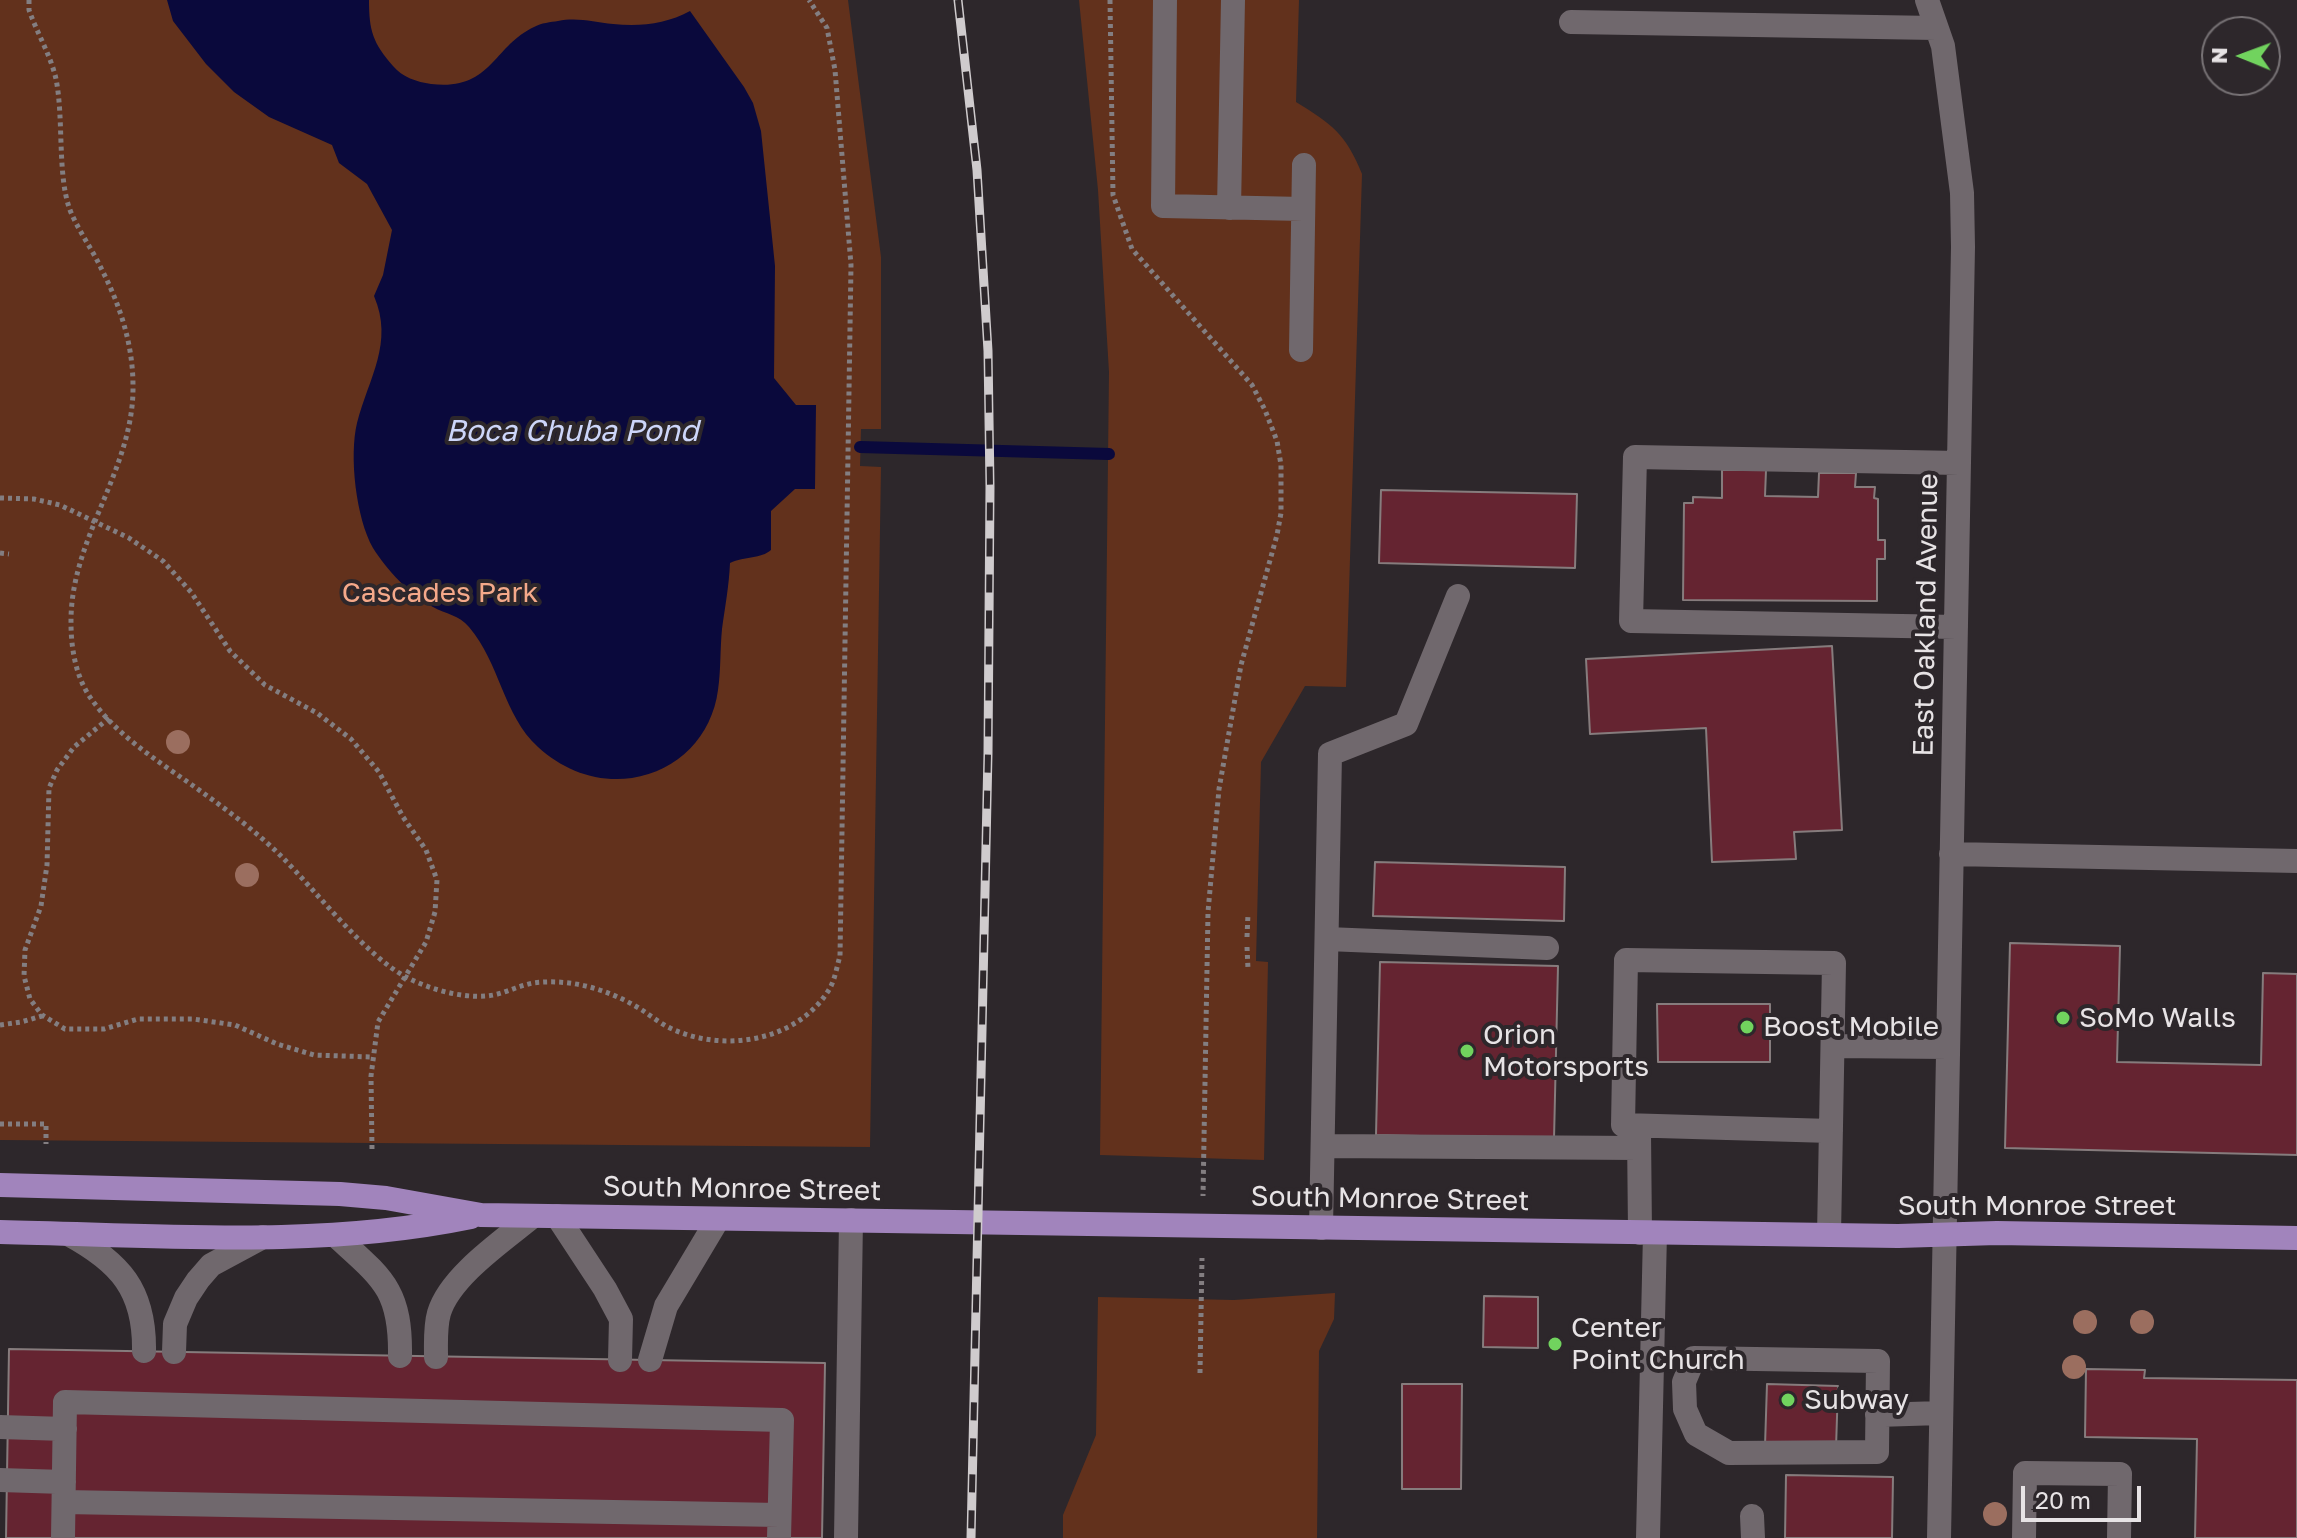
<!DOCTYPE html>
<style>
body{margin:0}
#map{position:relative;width:2297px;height:1538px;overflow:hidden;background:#2d272b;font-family:"Golos Text",sans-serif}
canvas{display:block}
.north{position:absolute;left:2201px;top:16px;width:80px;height:80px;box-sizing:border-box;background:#2d272b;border:2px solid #777275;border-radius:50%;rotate:271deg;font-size:22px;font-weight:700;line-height:32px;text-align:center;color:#e7e3e5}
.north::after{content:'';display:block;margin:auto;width:28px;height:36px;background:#71d35e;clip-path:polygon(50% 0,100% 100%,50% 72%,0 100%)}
.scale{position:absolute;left:2021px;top:1486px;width:120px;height:36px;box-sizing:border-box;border:4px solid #e7e3e5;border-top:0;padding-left:10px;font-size:24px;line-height:28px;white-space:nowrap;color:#e7e3e5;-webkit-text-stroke:6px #2d272b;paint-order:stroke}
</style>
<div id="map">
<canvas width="2297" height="1538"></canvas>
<div class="north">N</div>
<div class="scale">20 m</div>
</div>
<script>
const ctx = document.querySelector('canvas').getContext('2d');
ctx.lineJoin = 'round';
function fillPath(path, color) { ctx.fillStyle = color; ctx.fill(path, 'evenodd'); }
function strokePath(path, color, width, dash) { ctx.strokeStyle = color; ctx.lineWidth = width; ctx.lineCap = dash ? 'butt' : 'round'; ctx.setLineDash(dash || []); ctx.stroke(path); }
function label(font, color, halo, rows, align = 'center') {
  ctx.font = font + ' "Golos Text",sans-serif'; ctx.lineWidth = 8; ctx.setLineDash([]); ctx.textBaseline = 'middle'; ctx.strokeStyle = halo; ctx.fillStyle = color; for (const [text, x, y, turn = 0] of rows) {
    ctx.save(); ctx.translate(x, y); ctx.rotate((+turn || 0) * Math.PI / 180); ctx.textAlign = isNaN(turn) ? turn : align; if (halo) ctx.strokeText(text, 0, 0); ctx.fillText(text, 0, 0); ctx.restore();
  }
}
const green = new Path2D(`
 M0,0h848l33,257v172h-20l-1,37 21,1 -11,680 -870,-7z
 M1079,0h220l-3,102c36,22 50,32 66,72l-16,513 -41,-1 -44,76 -5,199 12,1 -4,198 -164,-5 9,-783 -11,-182z
 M1335,1293l-1,26 -15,32 -2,187h-254v-23l33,-80 2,-138 136,3z`);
const water = new Path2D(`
 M167,0h202c0,31 4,43 24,66 9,11 24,16 38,18 61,7 61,-37 103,-57 7,-4 17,-5 24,-6 19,-4 36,1 55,3 27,3 53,0 77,-13l54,76 9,16 8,28 14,135 -1,112 22,27h20l-1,84h-20l-24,22v39c-10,9 -26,6 -41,13 -1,23 -5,44 -8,66 -2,20 -1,41 -4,61 -6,46 -40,81 -86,88 -34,5 -68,-7 -94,-31 -35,-32 -38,-84 -69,-120 -10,-12 -23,-13 -36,-20 -22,-11 -47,-38 -60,-59 -17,-30 -24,-92 -16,-125 12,-46 37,-80 17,-127l9,-21 9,-45 -25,-46 -28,-21 -7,-18 -63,-28 -35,-25 -28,-28 -33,-43z`);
const stream = new Path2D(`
 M860,447l249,7`);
const building = new Path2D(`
 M1722,470h44l-1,26 53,1 1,-24h37l-1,14h20l-1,11 4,1v41h7v19h-8v42l-194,-1 1,-97h9v-6l29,1z
 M1381,490l196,4 -2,74 -196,-5z
 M1832,646l10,184 -48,2 2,27 -84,3 -6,-134 -116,6 -4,-75z
 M1375,862l190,5 -1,54 -191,-5z
 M2010,943l110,3 -3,116 144,3 2,-92 34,1v181l-292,-7z
 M1380,962l178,4 -4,173 -178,-4z
 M1657,1004h113v58h-112z
 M1484,1296l54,1v51l-55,-1z
 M9,1349l816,14 -3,175h-816z
 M2086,1369l59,1 -1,8 153,2v158h-102l2,-99 -112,-2z
 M1402,1384h60l-1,105h-59z
 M1767,1384l71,2 -2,62 -71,-2z
 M1786,1475l107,2 -1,61h-107z`);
const path = new Path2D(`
 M29,0v10c8,23 22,46 27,69 8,40 1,96 14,131 8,20 22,39 31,58 19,37 32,76 32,118 1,84 -63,152 -62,237 0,23 4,50 17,71 25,39 67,65 104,91 31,22 64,46 90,72 35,35 83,98 124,120 23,12 54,21 80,19 16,-1 31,-10 47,-13 39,-5 77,7 109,27 9,6 18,13 28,18 54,26 129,13 160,-40 5,-9 7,-22 10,-32l11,-691 -16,-195 -8,-42 -18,-28
 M1110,0l3,195 19,54 120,136 13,25 12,31 4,24v48l-4,22 -36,130 -22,124 -11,123 -5,284
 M0,498l34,1 26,6 69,33 34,23 28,31 39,59 35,34 52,28 34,26 28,33 24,45 23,33 11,30 -2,32 -9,30 -48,80 -7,54 1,73
 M0,553l9,1
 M109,718l-35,29 -17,23 -8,18 -2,77 -6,41 -16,44 -1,26 6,23 12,16 23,14h39l34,-10h55l42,6 42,19 37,11 58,2
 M1247,937l1,-23
 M1247,947l1,22
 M0,1025l21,-3 21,-6
 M0,1124h46v20
 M1200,1373l2,-115`);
const minor = new Path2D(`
 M1165,0l-2,206 140,3
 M1927,0l16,46 19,147 1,54 -24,1291
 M1571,22l365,6
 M1229,208l4,-208
 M1301,350l3,-185
 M1956,627l-325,-6 4,-164 324,6
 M1951,854l346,7
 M1327,939l220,9
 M1833,1046l115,1
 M1639,1132l1,101
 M1323,1146l316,2
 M557,1216l48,73 16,30 -1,41
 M1321,1228l9,-474 76,-30 52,-128
 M68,1234c52,28 77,56 76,117
 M1829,1235l5,-272 -208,-3 -3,165 208,6
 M336,1236c46,42 65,53 64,120
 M174,1352l1,-28 11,-26 12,-18 13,-15 52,-28
 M436,1357c0,-15 -1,-30 3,-44 11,-37 65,-73 94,-97
 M1694,1358l184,3 -1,91 -148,1 -33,-19 -11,-25 -1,-27z
 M650,1360l16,-54 52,-87
 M1877,1415l64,-2
 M0,1427l65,2
 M0,1480l64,2
 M64,1502l715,13
 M1752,1516l1,22
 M63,1538l2,-136 717,18 -3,118
 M846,1538l5,-318
 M1648,1538l7,-305
 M2024,1538l1,-65 95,1 -1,64`);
const major = new Path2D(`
 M0,1185l340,9 46,4 95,17 1417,21 99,-3 300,5
 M0,1232c157,3 316,17 471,-15`);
const rail = new Path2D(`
 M958,0l19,170 11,181 2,136 -2,266 -17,785`);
const trees = [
 [178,742],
 [247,875],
 [2085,1322],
 [2142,1322],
 [2074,1367],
 [1995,1514]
];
const markers = [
 [2063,1018,8,"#71d35e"],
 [1747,1027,8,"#71d35e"],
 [1467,1051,8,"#71d35e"],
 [1555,1344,8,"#71d35e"],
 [1788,1400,8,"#71d35e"]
];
const parkNames = [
 ["Cascades Park",440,593]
];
const streetNames = [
 ["East Oakland Avenue",1926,615,-89],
 ["South Monroe Street",742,1189,1],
 ["South Monroe Street",1390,1199,1],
 ["South Monroe Street",2037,1206]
];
const poiNames = [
 ["SoMo Walls",2079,1018],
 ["Boost Mobile",1763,1027],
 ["Orion",1483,1035],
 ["Motorsports",1483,1067],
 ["Center",1571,1328],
 ["Point Church",1571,1360],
 ["Subway",1804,1400]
];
const waterNames = [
 ["Boca Chuba Pond",572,431]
];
fillPath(green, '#62311c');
fillPath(water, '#0a093c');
strokePath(stream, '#0a093c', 12);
fillPath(building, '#652431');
strokePath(building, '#867c7d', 2);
strokePath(path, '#837e81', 5, [4, 4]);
strokePath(minor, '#70686d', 24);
strokePath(major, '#a184bc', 24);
strokePath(rail, '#cfcbcd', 9);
strokePath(rail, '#2d272b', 6, [18]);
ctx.fillStyle = '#9b6e5f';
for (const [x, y] of trees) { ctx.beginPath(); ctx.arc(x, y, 12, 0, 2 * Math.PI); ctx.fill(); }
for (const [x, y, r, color] of markers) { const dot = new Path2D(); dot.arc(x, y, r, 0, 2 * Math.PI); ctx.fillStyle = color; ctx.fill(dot); strokePath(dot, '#2d272b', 3); }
label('28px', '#f5a98a', '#2d272b', parkNames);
label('28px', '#e7e3e5', '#2d272b', streetNames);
label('28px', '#e7e3e5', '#2d272b', poiNames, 'left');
label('italic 30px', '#cdd6f9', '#2d272b', waterNames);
</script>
